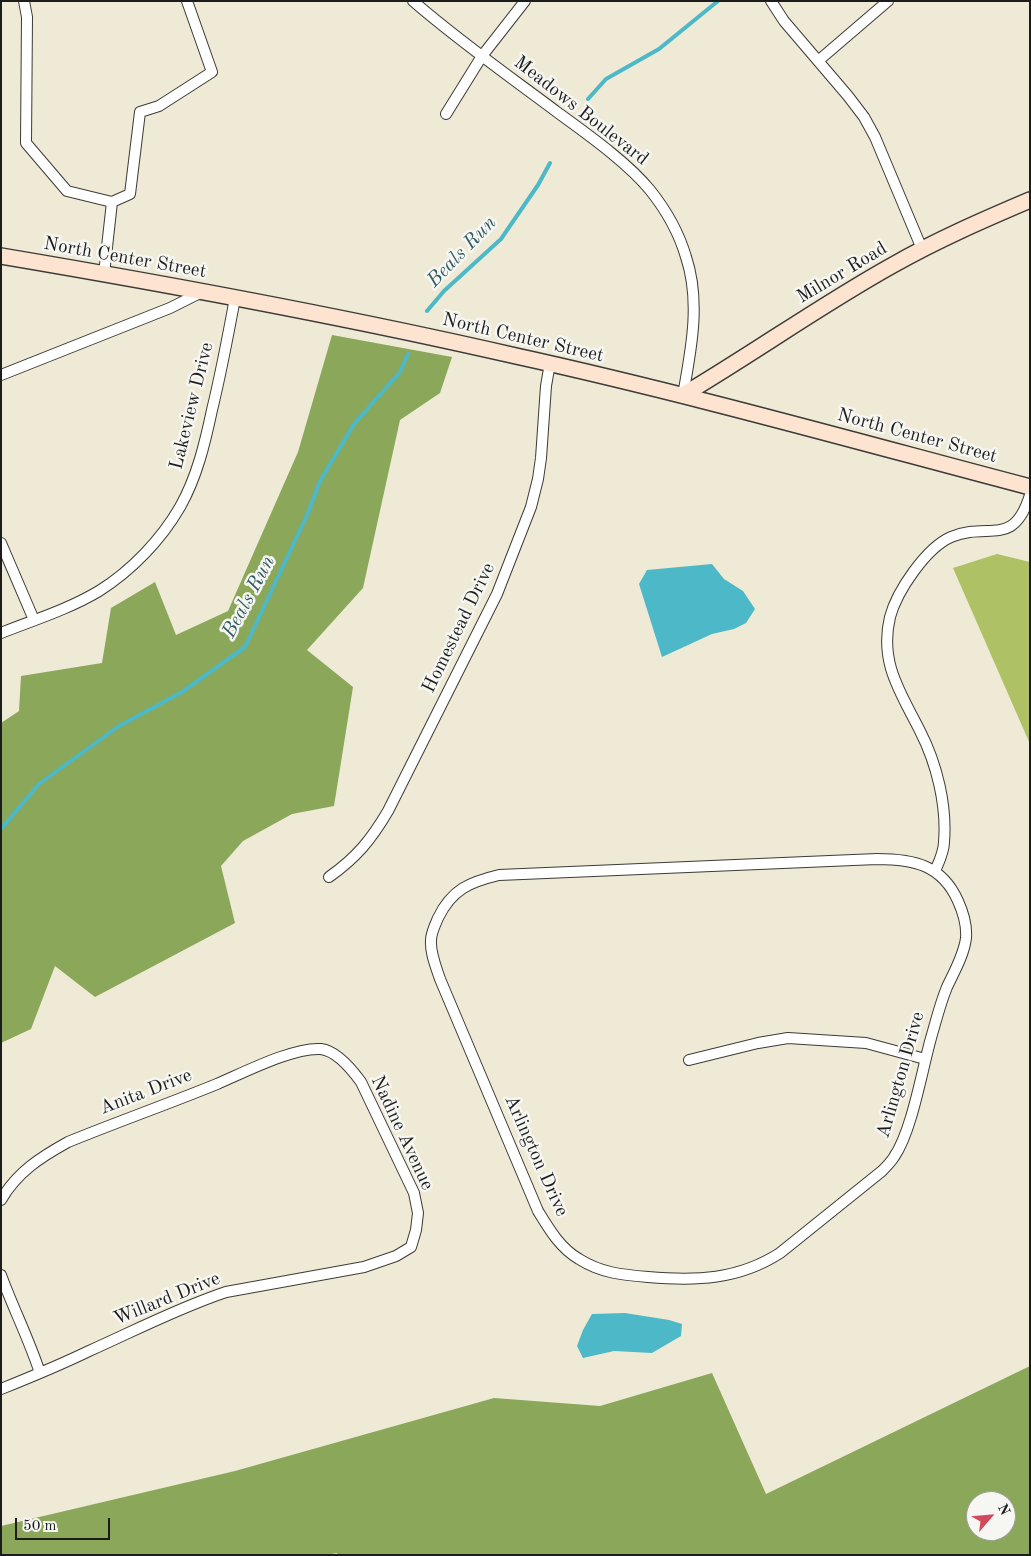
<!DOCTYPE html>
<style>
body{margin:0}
#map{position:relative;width:1031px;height:1556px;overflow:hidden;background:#efead5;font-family:"Old Standard TT",serif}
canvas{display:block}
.frame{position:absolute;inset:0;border:2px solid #1c1c1c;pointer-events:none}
.north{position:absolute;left:966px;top:1491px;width:50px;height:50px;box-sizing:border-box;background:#f6f6f2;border:1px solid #9f9f9c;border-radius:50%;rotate:63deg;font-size:14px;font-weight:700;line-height:20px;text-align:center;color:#1c1c1c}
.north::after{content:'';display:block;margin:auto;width:18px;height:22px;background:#d1495b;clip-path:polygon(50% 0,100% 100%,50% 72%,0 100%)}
.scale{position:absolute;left:15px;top:1518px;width:95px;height:22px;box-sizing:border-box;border:2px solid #1c1c1c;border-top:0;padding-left:6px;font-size:15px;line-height:18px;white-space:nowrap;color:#1c1c1c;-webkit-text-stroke:4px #f6f6f2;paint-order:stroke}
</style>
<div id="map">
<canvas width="1031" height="1556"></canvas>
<div class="frame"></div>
<div class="north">N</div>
<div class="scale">50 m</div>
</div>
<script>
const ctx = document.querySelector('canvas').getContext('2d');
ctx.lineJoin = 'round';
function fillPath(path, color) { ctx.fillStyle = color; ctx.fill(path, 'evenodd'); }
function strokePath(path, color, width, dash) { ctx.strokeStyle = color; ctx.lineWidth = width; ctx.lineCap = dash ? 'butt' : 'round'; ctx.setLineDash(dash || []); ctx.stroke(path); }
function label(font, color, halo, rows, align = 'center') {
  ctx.font = font + ' "Old Standard TT",serif'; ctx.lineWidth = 5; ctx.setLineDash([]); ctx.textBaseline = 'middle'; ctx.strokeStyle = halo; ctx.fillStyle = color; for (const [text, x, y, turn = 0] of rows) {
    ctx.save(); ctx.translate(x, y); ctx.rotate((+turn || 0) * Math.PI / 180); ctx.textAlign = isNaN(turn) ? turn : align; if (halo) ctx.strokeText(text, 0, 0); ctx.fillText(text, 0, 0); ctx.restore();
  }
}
const green = new Path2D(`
 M997,554l33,8v182l-77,-176z`);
const forest = new Path2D(`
 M332,335l120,22 -12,36 -40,27 -37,168 -56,62 46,37 -19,119 -42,8 -49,27 -22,25 14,57 -140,74 -40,-31 -24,63 -30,14v-320l18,-12 2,-35 81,-13 9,-55 44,-26 21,53 52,-24 70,-159z
 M1030,1366v189h-693v-2l-10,2h-326v-29l234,-55 259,-73 106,8 112,-33 54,121zM976,1501h30v30h-30z`);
const water = new Path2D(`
 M712,564l12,15 19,12 12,18 -9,14 -12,6 -22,5 -50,23 -23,-73 8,-14z
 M625,1313l44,7 13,4 -1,12 -29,17 -38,-2 -31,7 -6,-12 6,-16 9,-16z`);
const stream = new Path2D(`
 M588,99l18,-20 53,-30 59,-48
 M427,311l17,-20 57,-52 37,-54 12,-22
 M1,829l38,-45 80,-58 63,-34 63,-45 63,-134 12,-32 34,-57 46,-52 8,-18`);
const street = new Path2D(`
 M24,1l3,16 -1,126 41,48 45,11
 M413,1c46,40 96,75 144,111 30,22 70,50 93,78 16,20 29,43 36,67 15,45 5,93 -3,138
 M771,1l13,20 64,75 16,21 11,20 47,112
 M818,61l70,-60
 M446,114l36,-58 43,-55
 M104,274l8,-72 18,-8 10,-82 19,-6 53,-34 -25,-71
 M1,375l169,-67 32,-16
 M1,543l33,77
 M1,633c33,-13 68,-24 98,-42 32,-20 62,-51 81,-84 17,-30 25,-64 32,-97 9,-37 16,-74 23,-112
 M877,859c37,0 65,6 81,42 5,11 9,24 8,37 -2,17 -12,34 -19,49 -7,17 -11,34 -16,51 -9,32 -19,93 -37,119 -3,5 -8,10 -12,14l-102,82c-42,27 -84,28 -132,24 -25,-2 -47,-4 -69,-18 -19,-11 -30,-30 -41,-48l-98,-232c-4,-12 -10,-26 -9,-39 0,-7 4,-15 7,-22 14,-29 32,-36 61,-43z
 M935,871c4,-9 9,-19 9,-29 3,-36 -7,-78 -24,-111 -19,-38 -41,-68 -30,-114 7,-26 36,-69 61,-80 38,-16 62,12 79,-42
 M329,877c27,-19 42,-37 59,-66l109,-217 34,-87 7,-28 3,-21 5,-72 4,-23
 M689,1060l69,-17 30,-5 78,5 59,16
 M1,1200c16,-28 40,-43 67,-58 49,-20 100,-38 149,-58 26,-11 76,-37 104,-35 16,2 32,22 40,33l53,111 4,20 -2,17 -5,17 -15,9 -32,11 -138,25c-48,16 -92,39 -137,59 -29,14 -58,26 -88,38
 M1,1275c12,33 28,64 39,98`);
const secondary = new Path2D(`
 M1,256c172,29 345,61 515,100 173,38 343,86 514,131
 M683,395c71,-42 138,-90 210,-130 44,-25 90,-45 137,-65`);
const streetNames = [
 ["Meadows Boulevard",581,111,38],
 ["North Center Street",125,258,10],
 ["Milnor Road",842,273,-31],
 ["North Center Street",523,338,13],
 ["Lakeview Drive",192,406,-76],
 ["North Center Street",917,436,15],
 ["Homestead Drive",459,628,-64],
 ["Arlington Drive",901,1075,-74],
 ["Anita Drive",146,1092,-21],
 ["Nadine Avenue",402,1133,65],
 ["Arlington Drive",536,1156,66],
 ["Willard Drive",167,1299,-22]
];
const waterNames = [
 ["Beals Run",462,252,-46],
 ["Beals Run",249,597,-62]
];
fillPath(green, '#aec165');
fillPath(forest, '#8aa75a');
fillPath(water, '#4cb8c8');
strokePath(stream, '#4cb8c8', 4);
strokePath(street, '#3c3b38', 12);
strokePath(secondary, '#3c3b38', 18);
strokePath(street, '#fff', 10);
strokePath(secondary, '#fde4d1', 15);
label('19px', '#1c1c1c', '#f6f6f2', streetNames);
label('italic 20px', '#2f5a61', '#f6f6f2', waterNames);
</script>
